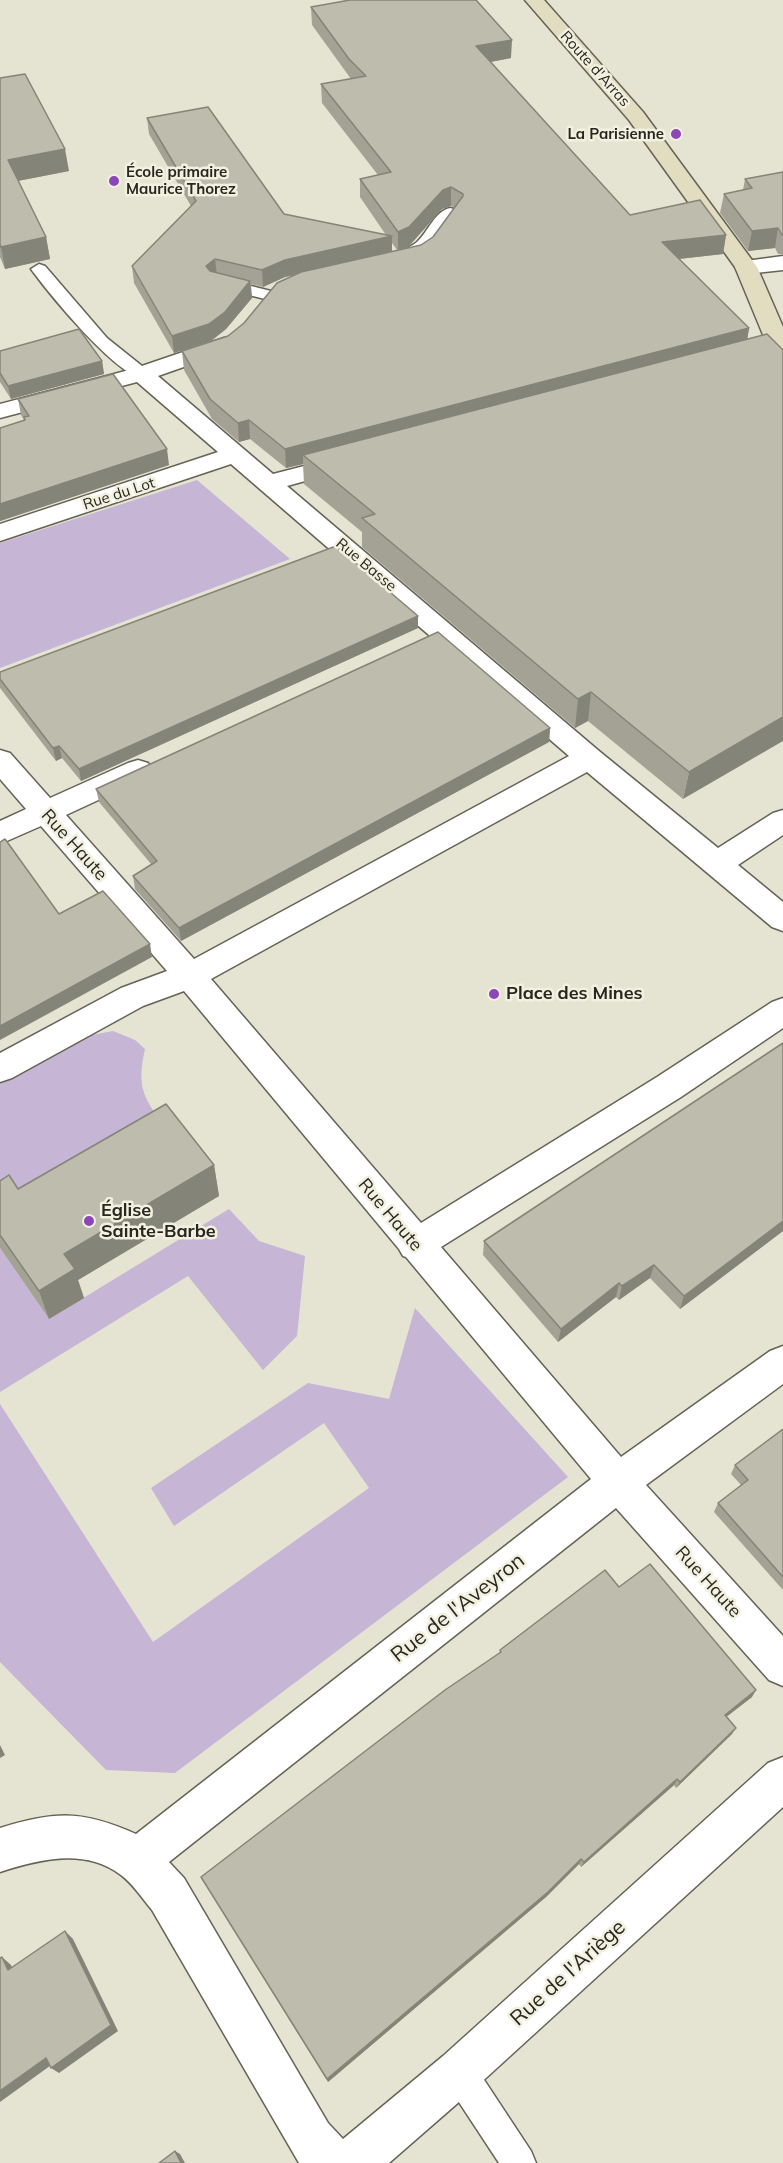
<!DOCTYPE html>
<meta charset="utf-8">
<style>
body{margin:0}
canvas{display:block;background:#e5e3d2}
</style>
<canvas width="783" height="2163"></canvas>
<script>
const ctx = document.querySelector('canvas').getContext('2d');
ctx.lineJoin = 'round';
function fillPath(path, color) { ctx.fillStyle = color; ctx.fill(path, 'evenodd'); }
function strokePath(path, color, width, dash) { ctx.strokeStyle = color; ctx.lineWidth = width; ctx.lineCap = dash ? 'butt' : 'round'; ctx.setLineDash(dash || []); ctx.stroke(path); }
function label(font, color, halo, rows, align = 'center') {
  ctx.font = font + ' Mulish,sans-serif'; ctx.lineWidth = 5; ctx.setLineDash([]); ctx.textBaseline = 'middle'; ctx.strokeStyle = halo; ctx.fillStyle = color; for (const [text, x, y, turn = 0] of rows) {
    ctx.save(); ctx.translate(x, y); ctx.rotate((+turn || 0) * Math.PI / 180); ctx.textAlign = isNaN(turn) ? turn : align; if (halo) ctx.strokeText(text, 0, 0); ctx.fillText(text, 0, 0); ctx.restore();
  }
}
const green = new Path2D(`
 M197,480l93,79 -290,109v-125z
 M113,1031l22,9 10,9c-8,36 -3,47 18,75l-163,93v-134l87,-47z
 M229,1209l30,32 46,15 -8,80 -34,34 -75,-94 -188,116v-144l49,71z
 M415,1308l153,169 -393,296 -69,-3 -106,-108v-258l153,238 216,-154 -45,-65 -150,103 -23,-38 157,-105 81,16z`);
const service = new Path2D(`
 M39,264l6,2 62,72 40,32 2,4 -2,4c-25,6 -100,-87 -116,-109z
 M219,278l56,14 2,3 -8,5 -56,-14 -2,-3z
 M459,2055l12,5 60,91 5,12h-37l-52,-79 -5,-12 5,-12z`);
const minor = new Path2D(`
 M450,208l7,2 4,4c-17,24 -40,60 -74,52l-3,-5c7,-9 24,-11 33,-19 11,-10 18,-31 33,-34z
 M783,256v14l-37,4 -8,-2 -3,-5 3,-5z
 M224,338l8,2 3,5 -3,5 -74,26 115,98 74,-19 9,2 3,5 -3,5 -69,19 312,265 119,97 55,-35 10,-3v25l-45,30 45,37v29l-11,-4 -185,-155 -376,207 210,244 236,-146 115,-75 11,-4v30l-102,69 -240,150 180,210 149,-106 13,-5v38l-137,101 137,151v50l-14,-6 -153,-172 -447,354 15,16 144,245 15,16 100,-83 325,-293 15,-6v50l-308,281 -86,75h-90l-147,-253c-10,-12 -19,-26 -31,-35 -36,-27 -81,-16 -121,-3v-44c56,-17 82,-18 136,6l455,-355 -185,-222 -3,-1 -4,-7 -215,-258 -41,15 -131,72 -12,4v-29l121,-65 46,-17 -126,-145 -41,18v-23l26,-12 -26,-30v-29l10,3 40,45 78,-35 10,-3 10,3 4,7 -4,7 -82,38 128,144 375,-203 -338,-292 -231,77v-17l218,-72 -81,-70 -137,36v-14l133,-35z`);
const secondary = new Path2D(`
 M525,0h19l99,112 114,155 26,60v34l-8,-2 -4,-5 -36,-87 -106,-147z`);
const wall = new Path2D(`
 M311,7l200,51 -21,4 140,153 96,20 -3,19 -44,5 70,69 -2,12 36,10 -100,449 -95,-78 -13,7 -213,-181v-15l-58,-48 -1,-20 -17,4 -36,-29 -11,3 -27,-23 -28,-49 -2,-19 46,-15 16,-13 51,-48 -10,2 -22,10 -12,-3 1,14 -26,31 -15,12 -37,12 -40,-70 -2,-17 59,-60 -42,-72 -2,-16 137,96 102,21 -26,-38v-18l18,-4 -56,-72 -1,-19 30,-5 -39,-54zM451,206l4,2 -22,29 -12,8 -19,5 7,-4 33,-37zM392,243l5,7 -5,2z
 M0,78l69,93 -51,10 28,56 4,22 -45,10 -5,-12z
 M783,172v82h-5l-3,-6 -27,3 -28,-38 4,-19 19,-4 2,-11z
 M0,351l102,10 2,13 -93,25 -11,-17z
 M18,399l151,66 -169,56v-93l24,-8 -3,-5z
 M418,616v12l-337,153 -19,-23 -6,3 -56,-73v-16z
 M550,728l-1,14 -368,199 -46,-52 -2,-13 18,-12 -52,-62 -3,-13z
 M783,1043v188l-103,78 -30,-31 -31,22 -3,-3 -58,45 -75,-87 1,-14z
 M214,1165l5,31 -141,84 6,18 -35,21 -49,-71v-67l18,8z
 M783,1429v161l-69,-78 4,-9 23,-18 -10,-11 4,-9z
 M619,1587l133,110 -26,20 6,17 -56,54 -2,-3 -93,82 -2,-3 -33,33 -218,185 -127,-205 298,-223 1,-4z`);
const shadedWall = new Path2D(`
 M512,40l-1,18 -36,7 1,-19z
 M65,149l4,22 -57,11 -4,-22z
 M451,187v19l-9,3 -33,37 -11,5v-19l45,-42z
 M778,228l-3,20 -27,3 4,-20z
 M726,235l-3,19 -63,7 2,-19z
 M392,236v17l-107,24 -22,10 -1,-17 23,-10z
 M46,237l4,22 -45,10 -4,-22z
 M215,259l2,17 -9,7 -2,-17z
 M250,281l2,17 -26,31 -15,12 -37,12 -2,-17z
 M749,328l-3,20 -443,107v9l-17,4 -1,-19z
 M102,361l2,13 -93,25 -3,-13z
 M249,420l1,19 -11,3 -1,-19z
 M167,449l2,16 -169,56v-17z
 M418,616v12l-337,153 -2,-12z
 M591,692l-3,29 -13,7 3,-29z
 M783,717v24l-100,58 6,-27z
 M550,728l-1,14 -368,199 -2,-13z
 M59,746l3,12 -6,3 -3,-13z
 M150,944l2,13 -152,83v-14z
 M214,1165l5,31 -141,84 6,18 -35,21 -10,-28 25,-37z
 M783,1221v10l-103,78 4,-13z
 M654,1265l-4,13 -31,22 3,-14z
 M619,1283l-3,14 -58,45 3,-13z
 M756,1690l-4,7 -31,24 4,-6z
 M736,1728l-4,6 -56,54 4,-6z
 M0,1745l5,10 -5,3z
 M677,1779l-3,6 -93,82 3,-5z
 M581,1859l-2,5 -33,33 -218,185 -1,-3z
 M65,1931l8,8 45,92 -59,42 -8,-5z
 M2,1957l9,8 6,13 -9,-8z
 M46,2058l8,5 -54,39v-11z
 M175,2151l5,3 5,9h-4z`);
const building = new Path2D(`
 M350,0h126l36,40 -36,6 154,169 70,-15 26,35 -64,7 87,86 -464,121 -36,-29 -11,3 -28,-24 -28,-48 46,-15 16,-13 33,-40 24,-11 120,-27 12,-8 30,-41v-2l-12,-7 -8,3 -34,37 -11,5 -38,-53 31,-7 -70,-88 45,-8 -17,-17 -38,-52z
 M25,74l40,75 -57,11 38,77 -45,10 -1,-3v-166z
 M208,107l76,107 108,22 -107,24 -23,10 -47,-11 -9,7 4,5 40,10 -25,31 -16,12 -37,12 -40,-70 64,-65 -49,-83z
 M783,172v63h-1l-4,-7 -26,3 -28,-37 28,-6 -7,-9z
 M79,329l23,32 -94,25 -8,-13v-22z
 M767,334l16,16v367l-94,55 -98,-80 -13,7 -216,-181 13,-4 -72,-59z
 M113,374l54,75 -167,55v-76l25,-8 -1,-3 5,-1 -11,-17z
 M336,546l82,70 -339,153 -20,-23 -6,2 -53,-69v-7z
 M438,632l112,96 -371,200 -46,-52 24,-15 -61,-72z
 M5,839l54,75 44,-23 47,53 -150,82v-184z
 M783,1043v178l-99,75 -30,-31 -32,21 -3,-3 -58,46 -77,-88z
 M166,1104l48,61 -150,89 11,15 -36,22 -39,-56v-54l9,-6 9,14z
 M783,1429v148l-65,-74 30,-23 -13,-15z
 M650,1564l106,126 -31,25 11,13 -56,54 -3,-3 -93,83 -3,-3 -33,33 -221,187 -126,-202 244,-187 56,-38 -1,-2 105,-80 14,17z
 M65,1931l46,94 -60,43 -5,-10 -46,33v-133l2,-1 6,13z
 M175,2151l6,12h-22z`);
const markers = [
 [676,134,6,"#8b46b9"],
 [114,181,6,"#8b46b9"],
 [494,994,6,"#8b46b9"],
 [89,1221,6,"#8b46b9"]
];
const farStreetnames = [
 ["Route d'Arras",595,69,48],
 ["Rue du Lot",119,494,-18],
 ["Rue Basse",366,565,40]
];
const farPoinames = [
 ["La Parisienne",664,134],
 ["École primaire",126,172,"left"],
 ["Maurice Thorez",126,189,"left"]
];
const streetNames = [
 ["Rue Haute",74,845,48],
 ["Rue Haute",390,1215,50],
 ["Rue Haute",708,1582,48]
];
const poiNames = [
 ["Place des Mines",506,994],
 ["Église",101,1211],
 ["Sainte-Barbe",101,1232]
];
const nearStreetnames = [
 ["Rue de l'Aveyron",458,1608,-38],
 ["Rue de l'Ariège",568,1973,-42]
];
fillPath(green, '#c6b5d5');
strokePath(service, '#656355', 3);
strokePath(minor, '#656355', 3);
strokePath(secondary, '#656355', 3);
fillPath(service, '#fff');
fillPath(minor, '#fff');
fillPath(secondary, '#e2ddc1');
fillPath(wall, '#a3a294');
fillPath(shadedWall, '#858478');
fillPath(building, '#bebcac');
strokePath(building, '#858478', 1.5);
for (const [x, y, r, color] of markers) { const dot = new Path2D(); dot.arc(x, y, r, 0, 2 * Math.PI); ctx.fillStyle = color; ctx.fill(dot); strokePath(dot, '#f2f0df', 2); }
label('15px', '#272620', '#f2f0df', farStreetnames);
label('bold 15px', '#272620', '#f2f0df', farPoinames, 'right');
label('18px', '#272620', '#f2f0df', streetNames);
label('bold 18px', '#272620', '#f2f0df', poiNames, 'left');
label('21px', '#272620', '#f2f0df', nearStreetnames);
</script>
